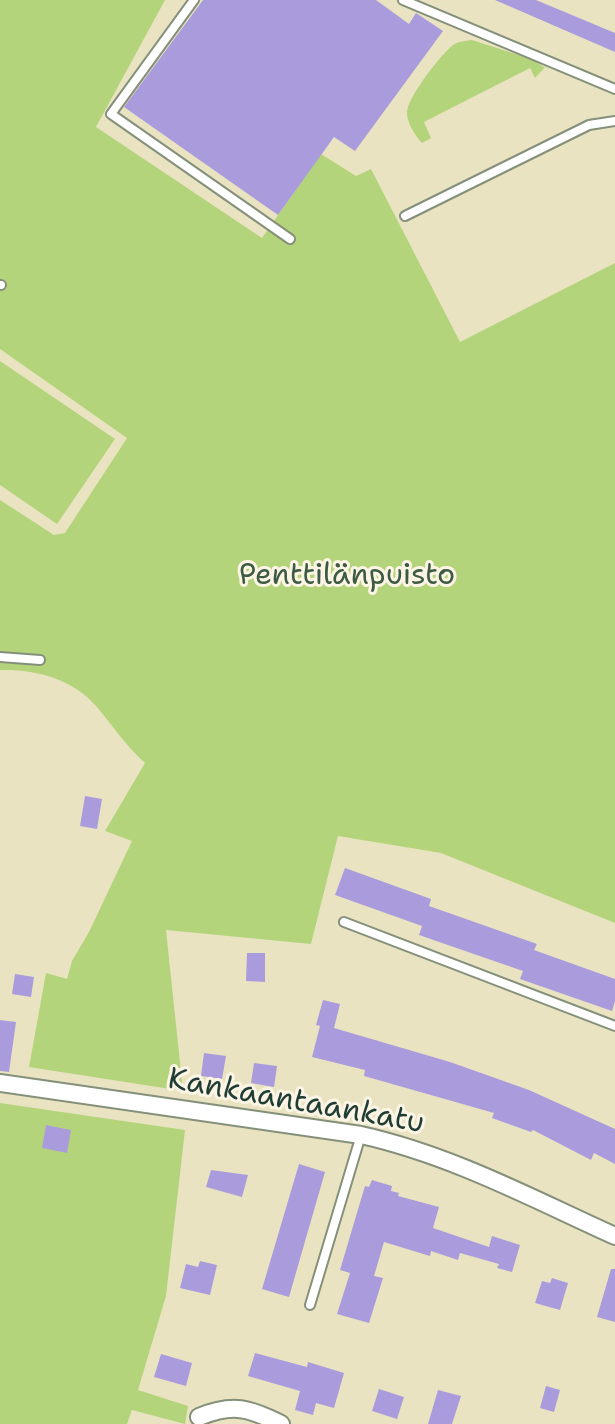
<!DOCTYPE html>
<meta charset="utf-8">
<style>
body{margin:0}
canvas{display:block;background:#e9e3c1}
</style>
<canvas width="615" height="1424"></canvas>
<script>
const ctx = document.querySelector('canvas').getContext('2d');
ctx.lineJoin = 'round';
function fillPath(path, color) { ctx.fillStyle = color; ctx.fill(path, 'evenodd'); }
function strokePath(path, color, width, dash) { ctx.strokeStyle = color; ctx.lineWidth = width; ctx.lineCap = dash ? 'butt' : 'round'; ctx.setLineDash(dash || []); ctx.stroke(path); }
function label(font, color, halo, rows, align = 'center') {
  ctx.font = font + ' "Shantell Sans",sans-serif'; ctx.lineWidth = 6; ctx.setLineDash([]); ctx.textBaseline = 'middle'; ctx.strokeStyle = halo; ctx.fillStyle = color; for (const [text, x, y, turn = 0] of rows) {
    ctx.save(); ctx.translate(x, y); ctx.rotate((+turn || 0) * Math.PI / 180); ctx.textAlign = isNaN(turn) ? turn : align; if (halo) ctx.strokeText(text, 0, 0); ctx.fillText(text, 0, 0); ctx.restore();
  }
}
const green = new Path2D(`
 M0,0h165l-69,127 166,111 59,-84 35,22 15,-7 89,173 155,-79v660l-174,-70 -103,-17 -27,108 -145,-14 17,161 -154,-24 17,-94 21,6 5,-18 17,-29 43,-91 -27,-10 40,-68c-19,-17 -32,-37 -49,-57 -23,-27 -61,-37 -96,-36v-170l54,35 11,-2 62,-95 -127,-89z
 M472,40l62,20 11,8 21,-23 -31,33 -5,-10 -106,54 7,16 -9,5c-7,-8 -14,-18 -15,-29 -2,-14 35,-61 46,-69 6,-4 12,-4 19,-5z
 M0,361l115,78 -58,85 -57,-39z
 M0,1103l185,27 -19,166 -28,94 50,16 -3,18 -53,-14 -5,14h-127z`);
const building = new Path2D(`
 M203,0h173l33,24 7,-11 27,18 -88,120 -21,-14 -56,78 -154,-108z
 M495,0h41l79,33v19z
 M85,796l17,3 -5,30 -17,-3z
 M345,868l86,31 -2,7 108,38 -3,6 81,29v22l-3,10 -92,-32 3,-8 -104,-36 3,-9 -87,-31z
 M247,953h18v29l-19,-1z
 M15,974l19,3 -3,20 -19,-3z
 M323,1000l17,4 -6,24 116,34 79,28 86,39v35l-21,-11 -3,7 -58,-30 -2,2 -39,-14 2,-5 -130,-37 1,-6 -53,-13 8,-31 -4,-1z
 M0,1020l16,2 -7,50 -9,-1z
 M204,1053l22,3 -4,23 -21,-3z
 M254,1063l23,3 -3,21 -23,-4z
 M46,1125l25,5 -4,23 -25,-5z
 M299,1164l26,8 -36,125 -27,-8z
 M211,1170l37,5 -6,22 -36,-10z
 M372,1180l20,6 -1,5 8,2 -1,3 41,11 -6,21 56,19 3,-11 28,9 -8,27 -15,-4 2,-4 -39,-11 -2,7 -27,-9 -1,5 -46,-14 -10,34 9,2 -14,45 -32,-9 13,-41 -10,-3 25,-84 4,1z
 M200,1261l17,4 -7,30 -30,-7 6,-24 12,3z
 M611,1269h4v53l-18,-5z
 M552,1278l16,5 -8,27 -25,-7 7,-22 8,2z
 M255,1353l52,14 1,-5 36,11 -10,35 -18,-5 -3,12 -18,-5 5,-19 -52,-15z
 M161,1354l31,9 -6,23 -32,-9z
 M546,1386l14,4 -6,22 -14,-4z
 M379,1389l25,8 -7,22 -25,-8z
 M438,1390l23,6 -9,28h-24z`);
const service = new Path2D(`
 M194,0l-83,114 179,125
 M403,0l212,89
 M405,216l184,-91 26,-4
 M0,285h1
 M0,657l40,3
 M344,922l271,104
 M310,1305l51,-170`);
const minor = new Path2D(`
 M0,1083l361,52c90,20 170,63 254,101
 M199,1417c34,-14 50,-9 82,7`);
const parkNames = [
 ["Penttilänpuisto",347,576]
];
const streetNames = [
 ["Kankaantaankatu",296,1102,10]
];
fillPath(green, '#b4d47b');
fillPath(building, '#aa9cdc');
strokePath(service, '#84907a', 12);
strokePath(minor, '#84907a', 20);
strokePath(service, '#fff', 8);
strokePath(minor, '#fff', 16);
label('30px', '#3d5b42', '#fcf5e5', parkNames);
label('30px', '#1f3d34', '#fcf5e5', streetNames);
</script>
